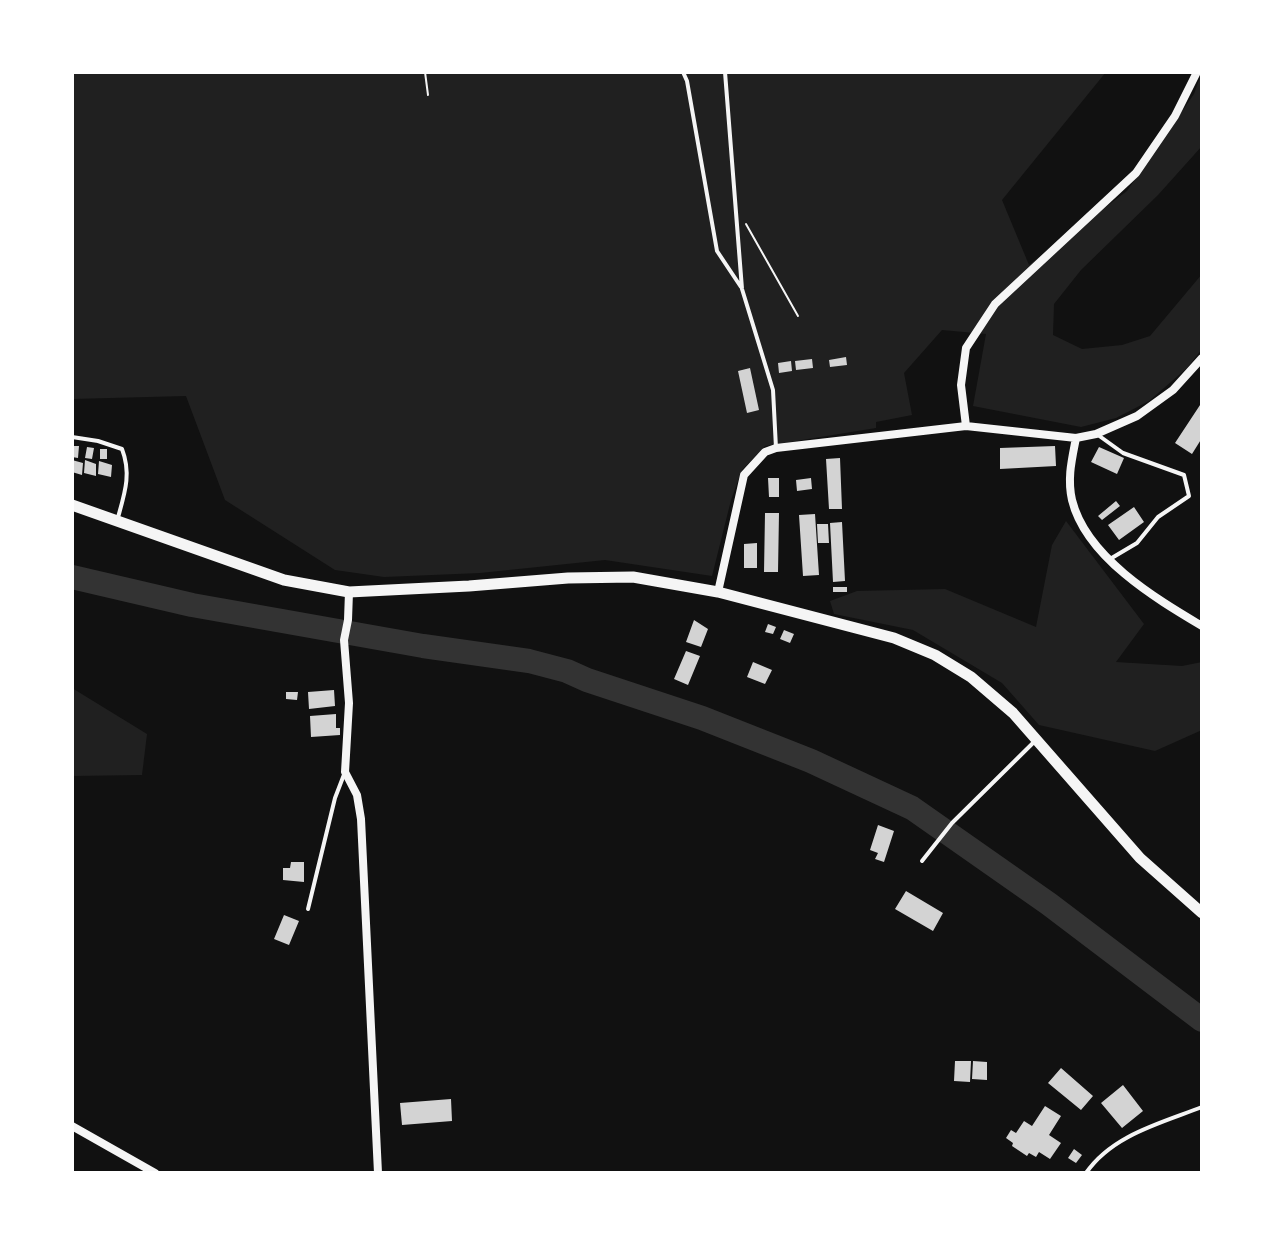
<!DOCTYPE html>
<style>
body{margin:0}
#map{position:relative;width:1274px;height:1245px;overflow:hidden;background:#111;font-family:Signika,sans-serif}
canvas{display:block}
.frame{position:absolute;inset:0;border:74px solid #fff;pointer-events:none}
</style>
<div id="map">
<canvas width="1274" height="1245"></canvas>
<div class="frame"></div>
</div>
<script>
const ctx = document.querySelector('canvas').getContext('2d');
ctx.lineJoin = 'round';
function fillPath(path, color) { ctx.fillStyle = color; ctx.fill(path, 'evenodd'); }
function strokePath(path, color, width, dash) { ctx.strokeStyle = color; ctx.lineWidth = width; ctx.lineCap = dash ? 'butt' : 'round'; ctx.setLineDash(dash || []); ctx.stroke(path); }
const green = new Path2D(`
 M72,72h1034l-104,128 27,65 98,-74 67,-97 8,-22v74l-44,49 -77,75 -27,34 -1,31 29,14 40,-4 28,-9 52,-62v75l-15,19 -38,33 -33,17 -35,9 -108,-21 13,-72 -44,-4 -38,43 8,42 -36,7v6l-111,18 -23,24 -11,30 -19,76 -107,-16 -125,13 -96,4 -49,-7 -110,-70 -39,-104 -114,3z
 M1066,521l78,103 -28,38 66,4 20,-4v68l-47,21 -116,-26 -37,-42 -89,-53 -79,-16 -4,-13 27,-10 88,-2 91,38 16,-82z
 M72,688l75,46 -5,41 -70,1z`);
const river = new Path2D(`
 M72,577l120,28 231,41 106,15 38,10 20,9 115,38 109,43 101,47 137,96 153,116`);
const building = new Path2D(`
 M846,357l1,8 -17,2 -1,-7z
 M812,359l1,9 -17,2 -1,-9z
 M791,361l1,10 -13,2 -1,-10z
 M750,368l9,42 -12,3 -9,-42z
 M1202,402v36l-10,16 -17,-11z
 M72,446h7l-1,12 -6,-1z
 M1055,446l1,20 -56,3v-21z
 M87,447l7,1 -2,11 -7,-1z
 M1099,447l25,11 -7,16 -26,-12z
 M100,449h7v10h-7z
 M840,458l2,51h-13l-3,-50z
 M72,460l11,3 -1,12 -10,-3z
 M85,460l11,4v12l-12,-3z
 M99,461l13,4 -1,12 -13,-3z
 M768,478h11v19h-10z
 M811,478l1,11 -15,2 -1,-11z
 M1116,501l4,5 -18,14 -4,-4z
 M1134,507l10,15 -25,18 -11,-15z
 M765,513h14l-1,59h-14z
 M815,514l4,61 -16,1 -4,-61z
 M842,522l3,59 -12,1 -3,-59z
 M817,524h11l1,19h-11z
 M757,543v25h-13v-24z
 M833,587h14v5h-14z
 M694,620l14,9 -7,18 -15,-5z
 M768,624l8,3 -3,7 -8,-2z
 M784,630l10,4 -4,9 -10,-4z
 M686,651l14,5 -12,29 -14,-6z
 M753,662l19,8 -7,14 -18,-7z
 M334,690l1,16 -26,3 -1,-17z
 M286,692h12l-1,8 -11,-1z
 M336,714v14h4v7l-29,2 -1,-21z
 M878,825l16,6 -10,31 -9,-3 3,-6 -8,-3z
 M291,862h13v20l-21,-2v-12h7z
 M906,891l37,22 -10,18 -38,-22z
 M284,915l15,6 -10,24 -15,-6z
 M955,1061h16l-1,21 -16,-1z
 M973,1061l14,1v18l-15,-1z
 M1061,1068l32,28 -12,14 -33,-27z
 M1123,1085l20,26 -21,17 -21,-25z
 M451,1099l1,22 -50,4 -2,-22z
 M1045,1106l16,10 -12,19 12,8 -11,16 -11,-7 -3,5 -7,-4 -2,3 -15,-10 1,-3 -7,-5 5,-8 5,3 8,-12 8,5z
 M1074,1149l8,6 -6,8 -8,-5z`);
const path = new Path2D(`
 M425,72l3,23
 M746,224l52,92`);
const service = new Path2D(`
 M683,72l4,9 30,170 24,36
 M725,72l17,217 31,101 3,58
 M1098,435l25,18 61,22 5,21 -31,21 -21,26 -27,16
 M72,437l26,4 24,8c10,26 2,46 -5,72
 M922,861l30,-38 83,-82
 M308,909l27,-111 10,-26
 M1086,1173c26,-38 75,-50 116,-66`);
const minor = new Path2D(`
 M966,426l-5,-41 5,-37 29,-44 141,-131 39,-57 22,-44
 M1076,438c-4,21 -9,40 -4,62 14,57 83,98 130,126
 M349,592l-1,28 -4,20 5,63 -4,69 12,23 4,24 17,354
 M718,592l26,-117 21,-23 11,-4 190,-22 110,12 20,-4 41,-18 36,-26 29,-32
 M72,1126l83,47`);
const secondary = new Path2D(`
 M72,505l212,75 65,12 120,-6 99,-8 65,-1 85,15 176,46 41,17 36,22 42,36 127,145 62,55`);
fillPath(green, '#202020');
strokePath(river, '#333', 24);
fillPath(building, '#d3d3d3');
strokePath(path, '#f5f5f5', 2);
strokePath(service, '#f5f5f5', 4);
strokePath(minor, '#f5f5f5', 8);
strokePath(secondary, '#f5f5f5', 11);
</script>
